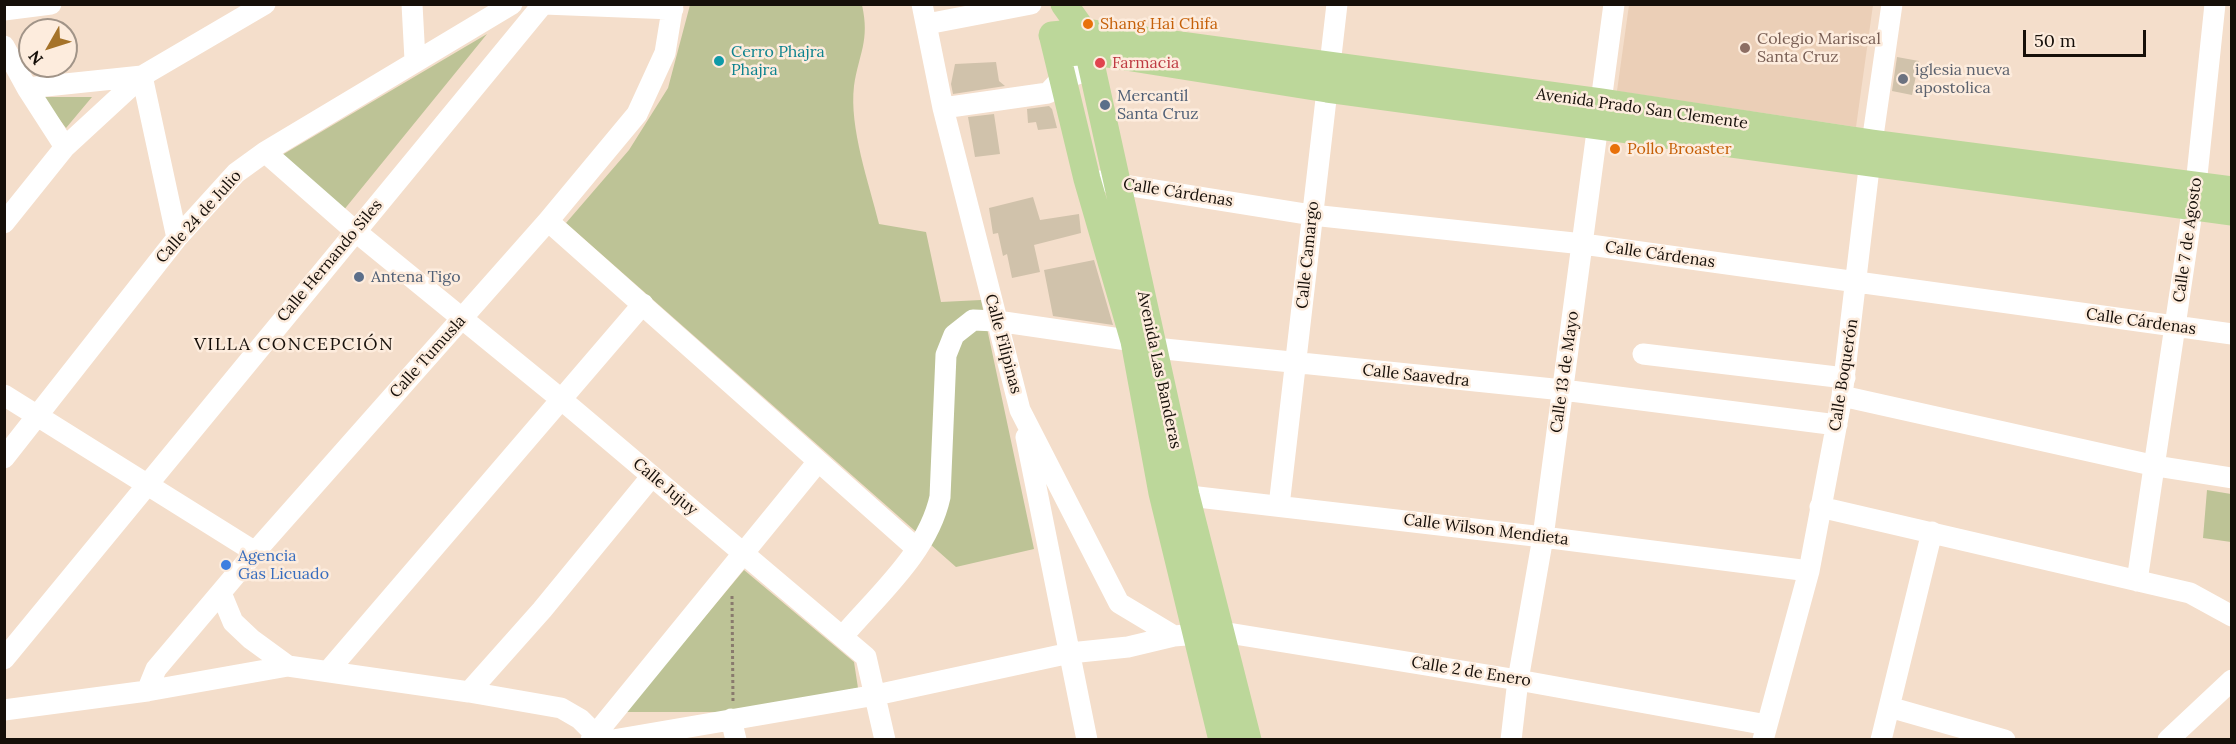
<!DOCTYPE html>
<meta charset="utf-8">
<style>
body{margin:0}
#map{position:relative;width:2236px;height:744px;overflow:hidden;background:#f4decb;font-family:Lora,serif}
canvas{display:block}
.frame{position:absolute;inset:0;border:6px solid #160f09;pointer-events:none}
.north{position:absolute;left:18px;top:18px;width:60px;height:60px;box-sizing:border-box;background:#fdecdd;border:2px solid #a19488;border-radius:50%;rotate:231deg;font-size:16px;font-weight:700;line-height:24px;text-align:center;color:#160f09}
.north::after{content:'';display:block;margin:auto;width:21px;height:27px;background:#a5732a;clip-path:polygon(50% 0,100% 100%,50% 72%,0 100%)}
.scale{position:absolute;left:2023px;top:30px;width:123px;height:27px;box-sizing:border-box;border:3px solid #160f09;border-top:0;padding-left:8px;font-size:18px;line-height:21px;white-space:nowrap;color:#160f09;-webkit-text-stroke:4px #fdecdd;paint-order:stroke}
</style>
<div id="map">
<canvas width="2236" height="744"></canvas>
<div class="frame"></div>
<div class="north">N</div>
<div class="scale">50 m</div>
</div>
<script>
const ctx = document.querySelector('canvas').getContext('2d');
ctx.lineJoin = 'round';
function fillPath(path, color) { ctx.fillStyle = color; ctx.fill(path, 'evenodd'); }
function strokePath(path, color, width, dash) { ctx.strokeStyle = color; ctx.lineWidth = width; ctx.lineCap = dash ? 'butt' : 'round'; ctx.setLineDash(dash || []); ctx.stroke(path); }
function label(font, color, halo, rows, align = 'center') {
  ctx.font = font + ' Lora,serif'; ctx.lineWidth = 5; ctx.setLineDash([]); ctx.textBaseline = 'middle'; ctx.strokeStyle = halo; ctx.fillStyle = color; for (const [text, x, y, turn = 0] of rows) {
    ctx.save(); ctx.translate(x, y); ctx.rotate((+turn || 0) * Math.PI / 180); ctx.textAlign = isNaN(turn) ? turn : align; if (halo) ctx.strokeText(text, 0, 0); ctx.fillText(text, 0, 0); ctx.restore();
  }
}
const built = new Path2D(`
 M1629,5h244l-17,122 -239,-36z`);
const green = new Path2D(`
 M690,5h172c8,36 -3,48 -8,81 -5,42 15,97 25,138l47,8 15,70 40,-2 53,249 -78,18 -390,-344 63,-73 39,-62z
 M487,34l-144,177 -61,-56z
 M42,97h50l-26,31z
 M2207,490l24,4v48l-28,-4z
 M744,570l110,92 4,26 -125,24h-115l29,-26z`);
const building = new Path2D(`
 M1897,57l22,4 -7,34 -20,-4z
 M996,62l3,19 6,5 -52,8 -2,-10 4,-20z
 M1049,106l3,3 5,19 -19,2 -2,-8 -8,1 -1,-14z
 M994,114l6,40 -25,3 -7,-40z
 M1033,197l7,23 39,-6 2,19 -47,12 6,27 -28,6 -5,-24 -4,2 -5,-23 -5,1 -4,-26z
 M1094,260l19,65 -60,-9 -9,-46z`);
const path = new Path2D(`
 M732,596l1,107`);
const minor = new Path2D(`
 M412,4l3,56
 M544,4l129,5
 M922,4l21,104 77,302 99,193 55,33
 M4,10l47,-6
 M927,24l104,-20
 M4,46l23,42 115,-12 123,-72
 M142,76l35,162
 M27,88l38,59
 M943,108l105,-15 13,-14 30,-9
 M265,152l90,79 207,169 304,257 19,83
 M1087,179l225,36 271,29 649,90
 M548,221l369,328
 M4,223l61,-76 77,-71
 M1643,354l202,24
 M4,395l251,157
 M1842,396l314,70 76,12
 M1026,437l61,303
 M4,458l173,-220 59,-65 29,-21 247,-148
 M1172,494l371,43 266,34
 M1279,506l58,-502
 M1820,507l370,86 42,23
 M2137,581l59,-396 19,-181
 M221,593l12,29 18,17 37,27 181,26 92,16 19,11 21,21
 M843,636c36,-42 85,-84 97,-139l6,-142 8,-20 19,-15 24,1 137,20 21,7 408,42 274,35
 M4,659l539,-655
 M329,670l314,-366
 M147,691l9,-22 99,-117 293,-331 89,-107 28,-61 8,-49
 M469,692l73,-82 110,-134
 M1889,707l116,33
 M4,710l143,-19 141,-25
 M731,719l5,21
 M591,740l226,-277
 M613,740l263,-45 194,-42 58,-6 46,-11 48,-4 296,48 249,45
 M1511,740l7,-60 25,-143 71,-533
 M1763,740l46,-169 33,-175 30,-253 20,-139
 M1881,740l51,-208
 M2168,740l64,-60`);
const major = new Path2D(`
 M1064,4l20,28 102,463 62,245
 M1052,35l32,-3 517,70 271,41 360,47
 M1053,38l34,141 47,162 28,152 60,247
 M1057,54l31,-3 239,38 905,123`);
const markers = [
 [1088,24,6,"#e8710a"],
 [1745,48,6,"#8d6e63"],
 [719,61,6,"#0f9aa8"],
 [1100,63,6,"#e0444e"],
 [1903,79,6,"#6b7280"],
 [1105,105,6,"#5c6f8a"],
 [1615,149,6,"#e8710a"],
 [359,277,6,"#5c6f8a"],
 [226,565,6,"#3f7fe0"]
];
const foodNames = [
 ["Shang Hai Chifa",1100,24],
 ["Pollo Broaster",1627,149]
];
const educationNames = [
 ["Colegio Mariscal",1757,39],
 ["Santa Cruz",1757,57]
];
const cultureNames = [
 ["Cerro Phajra",731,52],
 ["Phajra",731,70]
];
const healthNames = [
 ["Farmacia",1112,63]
];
const worshipNames = [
 ["iglesia nueva",1915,70],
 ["apostolica",1915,88]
];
const serviceNames = [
 ["Mercantil",1117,96],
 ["Santa Cruz",1117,114],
 ["Antena Tigo",371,277]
];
const streetNames = [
 ["Avenida Prado San Clemente",1642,109,8],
 ["Calle Cárdenas",1178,193,9],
 ["Calle 24 de Julio",199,217,-48],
 ["Calle 7 de Agosto",2188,240,-82],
 ["Calle Camargo",1308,255,-84],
 ["Calle Cárdenas",1660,255,8],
 ["Calle Hernando Siles",330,261,-50],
 ["Calle Cárdenas",2141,322,8],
 ["Calle Filipinas",1003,344,75],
 ["Calle Tumusla",428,357,-48],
 ["Avenida Las Banderas",1159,370,78],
 ["Calle 13 de Mayo",1565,372,-82],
 ["Calle Boquerón",1844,375,-81],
 ["Calle Saavedra",1416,376,6],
 ["Calle Jujuy",665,487,40],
 ["Calle Wilson Mendieta",1486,530,7],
 ["Calle 2 de Enero",1471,672,9]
];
const shopNames = [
 ["Agencia",238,556],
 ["Gas Licuado",238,574]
];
const neighbourhoodNames = [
 ["VILLA CONCEPCIÓN",294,345]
];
fillPath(built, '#ebcfb7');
fillPath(green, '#bdc396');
fillPath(building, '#d0c2ab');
strokePath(path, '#897a6d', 3, [3, 3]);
strokePath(minor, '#fff', 21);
strokePath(major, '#bcd79a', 27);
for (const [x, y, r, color] of markers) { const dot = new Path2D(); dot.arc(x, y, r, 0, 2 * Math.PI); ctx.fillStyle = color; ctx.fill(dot); strokePath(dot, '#fdecdd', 2); }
label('16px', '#c56008', '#fdecdd', foodNames, 'left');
label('16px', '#785e54', '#fdecdd', educationNames, 'left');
label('16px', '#0d838f', '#fdecdd', cultureNames, 'left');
label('16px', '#be3a42', '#fdecdd', healthNames, 'left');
label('16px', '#5b616d', '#fdecdd', worshipNames, 'left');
label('16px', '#4e5e75', '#fdecdd', serviceNames, 'left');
label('16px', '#160f09', '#fdecdd', streetNames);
label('16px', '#366cbe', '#fdecdd', shopNames, 'left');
ctx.letterSpacing = '1.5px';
label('18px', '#160f09', '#fdecdd', neighbourhoodNames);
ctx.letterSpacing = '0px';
</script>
